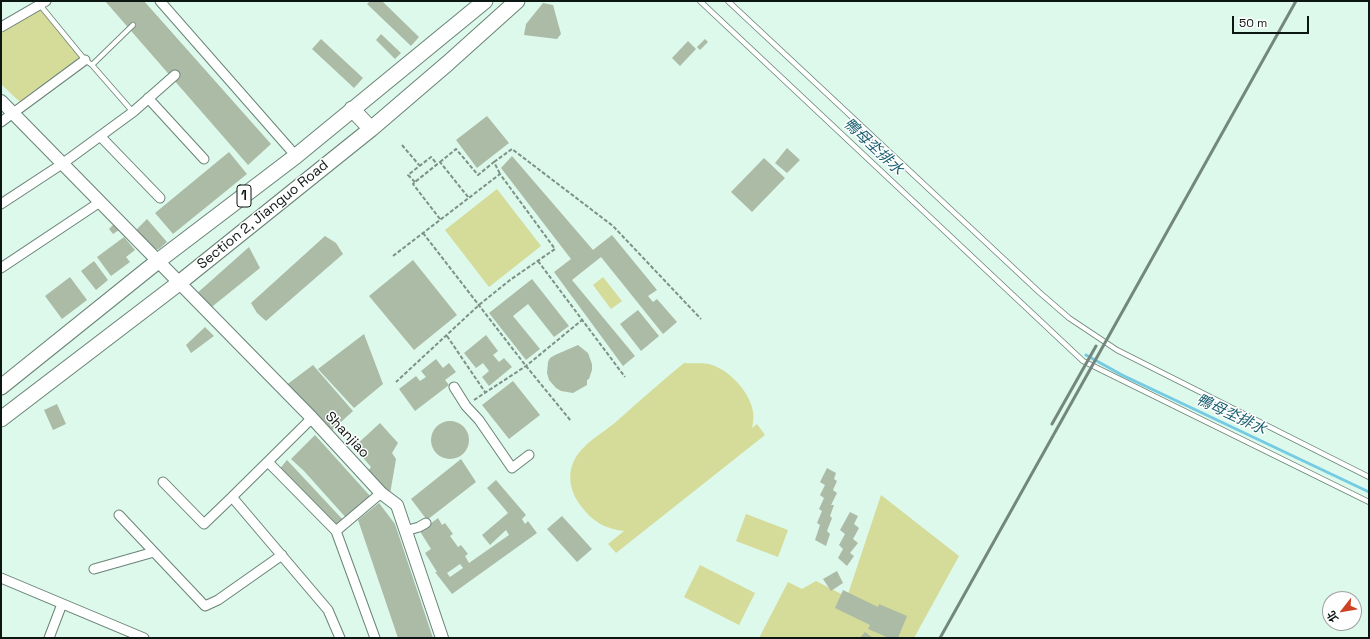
<!DOCTYPE html>
<meta charset="utf-8">
<style>
body{margin:0}
#map{position:relative;width:1370px;height:639px;overflow:hidden;background:#ddf9eb;font-family:"Space Grotesk","Noto Sans TC",sans-serif}
canvas{display:block}
.frame{position:absolute;inset:0;border:2px solid #0c1612;pointer-events:none}
.north{position:absolute;left:1322px;top:591px;width:40px;height:40px;box-sizing:border-box;background:#fefefe;border:1px solid #9da1a0;border-radius:50%;rotate:239deg;font-size:11px;font-weight:700;line-height:16px;text-align:center;color:#0c1612}
.north::after{content:'';display:block;margin:auto;width:14px;height:18px;background:#cd4225;clip-path:polygon(50% 0,100% 100%,50% 72%,0 100%)}
.scale{position:absolute;left:1232px;top:16px;width:77px;height:18px;box-sizing:border-box;border:2px solid #0c1612;border-top:0;padding-left:5px;font-size:12px;line-height:14px;white-space:nowrap;color:#0c1612;-webkit-text-stroke:3px #fefefe;paint-order:stroke}
</style>
<div id="map">
<canvas width="1370" height="639"></canvas>
<div class="frame"></div>
<div class="north">北</div>
<div class="scale">50 m</div>
</div>
<script>
const ctx = document.querySelector('canvas').getContext('2d');
ctx.lineJoin = 'round';
function fillPath(path, color) { ctx.fillStyle = color; ctx.fill(path, 'evenodd'); }
function strokePath(path, color, width, dash) { ctx.strokeStyle = color; ctx.lineWidth = width; ctx.lineCap = dash ? 'butt' : 'round'; ctx.setLineDash(dash || []); ctx.stroke(path); }
function label(font, color, halo, rows, align = 'center') {
  ctx.font = font + ' "Space Grotesk","Noto Sans TC",sans-serif'; ctx.lineWidth = 3; ctx.setLineDash([]); ctx.textBaseline = 'middle'; ctx.strokeStyle = halo; ctx.fillStyle = color; for (const [text, x, y, turn = 0] of rows) {
    ctx.save(); ctx.translate(x, y); ctx.rotate((+turn || 0) * Math.PI / 180); ctx.textAlign = isNaN(turn) ? turn : align; if (halo) ctx.strokeText(text, 0, 0); ctx.fillText(text, 0, 0); ctx.restore();
  }
}
const green = new Path2D(`
 M40,9l46,56 -65,38 -20,-19v-51z
 M497,189l44,57 -52,41 -44,-57z
 M603,277l19,24 -11,8 -18,-24z
 M684,363c9,1 19,-1 28,2 18,6 38,27 41,47 1,5 0,11 -1,16l5,-4 8,11 -149,118 -8,-9 16,-13c-19,-2 -32,-10 -43,-25 -10,-12 -14,-29 -8,-43 8,-19 29,-29 44,-42 22,-20 44,-39 67,-58z
 M881,495l78,61 -45,82h-155l29,-56 14,7 14,-8 31,16z
 M746,514l42,16 -10,27 -42,-16z
 M700,565l55,28 -16,32 -55,-28z`);
const stream = new Path2D(`
 M1086,355l36,20 247,117`);
const building = new Path2D(`
 M105,1h39l127,143 -23,21z
 M370,1h12l37,36 -8,9 -44,-42z
 M543,3l10,2 8,29 -4,5 -33,-4 2,-11z
 M381,34l20,19 -6,6 -19,-19z
 M321,39l42,39 -9,10 -42,-39z
 M705,39l3,3 -8,8 -3,-3z
 M688,41l8,8 -16,17 -8,-8z
 M487,116l22,27 -32,25 -21,-28z
 M787,148l13,12 -13,13 -12,-10z
 M229,152l18,22 -74,60 -18,-21z
 M512,156l81,94 19,-15 45,55 -9,6 5,6 4,-3 20,23 -14,12 -62,-77 -29,23 63,76 -12,10 -69,-94 17,-13 -70,-91z
 M764,158l21,20 -33,34 -21,-20z
 M147,219l20,23 -8,7 -6,1 -18,-19z
 M114,224l5,6 -6,4 -4,-5z
 M325,236l11,7 7,11 -77,67 -9,-8 -6,-10z
 M124,237l11,13 -9,7 4,5 -19,14 -14,-19z
 M249,247l11,21 -52,42 -13,-15z
 M413,260l44,55 -43,35 -45,-54z
 M94,261l14,19 -12,10 -15,-19z
 M70,277l17,23 -25,19 -17,-23z
 M532,279l37,47 -15,11 -26,-33 -15,12 27,33 -14,11 -37,-47z
 M638,310l21,26 -18,15 -21,-27z
 M205,327l9,9 -23,17 -5,-8z
 M364,334l19,50 -29,24 -36,-39z
 M486,335l12,16 -5,4 6,7 5,-4 8,9 -23,19 -7,-9 7,-6 -6,-8 -7,5 -12,-15z
 M578,345l10,8 4,11v6l-3,9 -2,1v5l-14,8 -12,-2 -5,-3 -7,-8 -2,-7 1,-11 2,-4 5,-3z
 M436,359l7,9 6,-5 7,9 -11,8 4,5 -34,26 -16,-22 17,-13 4,5 6,-4 -5,-6z
 M313,365l40,46 -24,22 -44,-47z
 M513,381l27,34 -31,24 -27,-34z
 M57,404l9,20 -13,6 -9,-20z
 M431 440a19 19 0 1 1 38 0a19 19 0 1 1-38 0Z
 M380,423l18,20 -6,10 4,6 -6,35 -24,-20 5,-7 -17,-20z
 M315,435l56,62 -23,23 -44,-49 -13,-12z
 M461,459l15,23 -49,38 -16,-21z
 M287,460l58,62 -12,13 -55,-64z
 M827,468l9,5 -2,6 3,2 -4,9 4,3 -6,12h3l-4,11 2,2 -5,13 3,3 -4,12 -11,-6 5,-15 -3,-2 5,-12 -3,-2 5,-11 -4,-3 5,-10 -5,-3z
 M496,480l30,35 -4,4 3,5 3,-3 9,12 -85,61 -17,-22h2l-12,-19 6,-4 -10,-16v-2l10,-5 -1,-2 8,-6 4,7 3,-2 8,11 -3,2 8,11 3,-2 7,9 -3,2 4,7 40,-28 -3,-5 -16,15 -8,-10 26,-22 -21,-25zM460,564l3,4 -13,9 -3,-4z
 M379,503l16,21 38,114h-35l-40,-118z
 M850,512l8,4 -4,8 5,4 -6,11 5,4 -8,10 4,3 -7,10 -9,-8 5,-9 -4,-4 6,-11 -5,-4z
 M562,516l30,33 -15,13 -30,-33z
 M837,571l6,12 -12,8 -8,-12z
 M843,590l35,17 1,-3 28,12 -9,22h-9l-21,-9 2,-4 -35,-17z
 M865,632l8,6h-13z`);
const path = new Path2D(`
 M402,145l17,20
 M440,162l16,-13 22,26 16,-13 6,12
 M494,162l18,-13 101,77 88,93
 M415,182l-7,-7 23,-18 6,7
 M440,219l-27,-35 2,-2 25,-20 28,35
 M423,233l103,133 45,55
 M393,256l107,-82 55,75 -45,31 -31,25 -83,77
 M538,261l87,116
 M447,336l38,56
 M474,400l52,-34 56,-46`);
const service = new Path2D(`
 M700,1l383,360 286,141
 M728,1l311,291 30,26 48,32 252,127
 M40,5l45,55 7,5 41,47
 M92,65l41,-40`);
const minor = new Path2D(`
 M160,1l136,155
 M1,27l45,-26
 M148,98l56,61
 M1,122l84,-62
 M100,136l60,62
 M1,204l61,-40 71,-52 42,-37
 M1,268l99,-66
 M454,387l12,19 13,14 33,48 17,-13
 M312,418l-80,79 96,113 12,28
 M268,462l68,69 39,107
 M163,482l41,42 28,-27
 M119,515l86,91 13,-6 64,-45
 M336,531l45,-38
 M405,531l14,-4 7,-4
 M94,569l60,-17
 M1,578l143,60
 M49,638l13,-34`);
const tertiary = new Path2D(`
 M1,101l311,317 69,75 16,12 45,133`);
const primary = new Path2D(`
 M352,109l19,20
 M1,387l157,-126 138,-105 189,-155
 M1,419l178,-136 192,-154 77,-66 69,-62`);
const rail = new Path2D(`
 M1052,424l44,-78
 M940,638l356,-637`);
const shields = [
 [244,196,14]
];
const shieldNames = [
 ["1",244,196]
];
const streetNames = [
 ["Section 2, Jianguo Road",263,215,-39],
 ["Shanjiao",347,435,47]
];
const waterNames = [
 ["鴨母坔排水",873,147,43],
 ["鴨母坔排水",1231,415,25]
];
fillPath(green, '#d5db98');
strokePath(stream, '#75cbe3', 3);
fillPath(building, '#abbba6');
strokePath(service, '#698377', 6);
strokePath(minor, '#698377', 11);
strokePath(tertiary, '#698377', 14);
strokePath(primary, '#698377', 17);
strokePath(path, '#7d9187', 2, [4, 2]);
strokePath(service, '#fff', 4.5);
strokePath(minor, '#fff', 9);
strokePath(tertiary, '#fff', 12);
strokePath(primary, '#fff', 15);
strokePath(rail, '#74877e', 3);
for (const [x, y, w] of shields) { const box = new Path2D(); box.roundRect(x - w / 2, y - 11, w, 22, 3); ctx.fillStyle = '#fefefe'; ctx.fill(box); strokePath(box, '#0c1612', 1); }
label('bold 13px', '#0c1612', null, shieldNames);
label('14px', '#0c1612', '#fefefe', streetNames);
label('italic 15px', '#175e6f', '#fefefe', waterNames);
</script>
